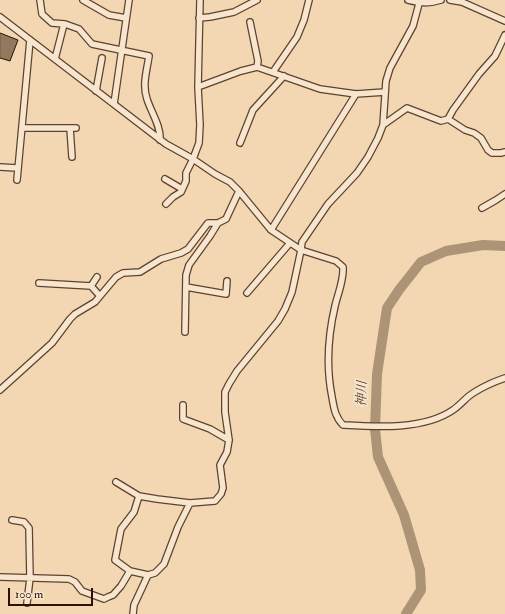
<!DOCTYPE html>
<meta charset="utf-8">
<style>
body{margin:0}
#map{position:relative;width:505px;height:614px;overflow:hidden;background:#f2d7b2;font-family:"IM FELL Double Pica",serif}
canvas{display:block}
.scale{position:absolute;left:8px;top:588px;width:85px;height:18px;box-sizing:border-box;border:2px solid #2a1103;border-top:0;padding-left:5px;font-size:12px;line-height:14px;white-space:nowrap;color:#2a1103;-webkit-text-stroke:3px #f7e5cd;paint-order:stroke}
</style>
<div id="map">
<canvas width="505" height="614"></canvas>
<div class="scale">100 m</div>
</div>
<script>
const ctx = document.querySelector('canvas').getContext('2d');
ctx.lineJoin = 'round';
function strokePath(path, color, width, dash) { ctx.strokeStyle = color; ctx.lineWidth = width; ctx.lineCap = dash ? 'butt' : 'round'; ctx.setLineDash(dash || []); ctx.stroke(path); }
function fillPath(path, color) { ctx.fillStyle = color; ctx.fill(path, 'evenodd'); }
function label(font, color, halo, rows, align = 'center') {
  ctx.font = font + ' "IM FELL Double Pica","Noto Serif JP",serif'; ctx.lineWidth = 3; ctx.setLineDash([]); ctx.textBaseline = 'middle'; ctx.strokeStyle = halo; ctx.fillStyle = color; for (const [text, x, y, turn = 0] of rows) {
    ctx.save(); ctx.translate(x, y); ctx.rotate((+turn || 0) * Math.PI / 180); ctx.textAlign = isNaN(turn) ? turn : align; if (halo) ctx.strokeText(text, 0, 0); ctx.fillText(text, 0, 0); ctx.restore();
  }
}
const river = new Path2D(`
 M406,614l15,-24 -1,-20 -16,-55 -26,-58 -3,-28 2,-55 10,-66 12,-18 22,-28 25,-11 37,-6 22,1`);
const building = new Path2D(`
 M0,33l18,7 -8,21 -10,-3z`);
const minor = new Path2D(`
 M40,0l2,14 10,9 13,1 14,5 13,15 57,12c-2,14 -7,29 -2,43 4,13 14,27 13,41
 M83,0l26,15 17,3
 M408,0c13,3 20,4 33,0
 M450,0l12,2 43,19
 M0,17l166,127 27,15 22,15 15,8 9,9 32,39 30,20 35,11 7,6c1,13 -5,26 -8,39 -7,30 -9,61 -3,91 2,11 3,20 11,28 34,2 81,5 110,-15 6,-4 11,-10 16,-14 9,-7 26,-15 36,-18
 M199,18l11,-1 24,-5 23,-12
 M250,22l8,39 -1,6
 M55,59l9,-35
 M273,72l24,-35 7,-17 5,-20
 M198,87l43,-16 16,-4 63,22 36,5 29,-2
 M96,91l6,-33
 M114,104l15,-104
 M448,119l17,11 9,3 7,5 7,12 4,3h9l4,-1
 M383,125l24,-17 34,13 7,-2 5,-9 26,-36 16,-18 10,-21
 M22,128h54
 M70,128l2,29
 M240,143l13,-33 31,-34
 M0,167l17,1
 M165,179l17,10
 M17,180l13,-140
 M166,204l7,-7 8,-5 5,-11v-8l7,-14 6,-16 1,-18 -2,-38 2,-87
 M482,208l14,-8 9,-6
 M271,230l85,-136
 M97,277l-6,9 9,10
 M39,283l52,3
 M186,287l40,7 1,-13
 M247,293l43,-50
 M185,332l1,-57 3,-10 21,-29 8,-13
 M0,390l20,-18 32,-29 18,-24 5,-5 20,-12 21,-25 7,-4 17,-1 21,-13 20,-6 7,-4 20,-26h10l8,-4 13,-28
 M183,405v14l27,10 19,11
 M116,482l23,14 18,3 33,4
 M12,520l12,2 5,6 1,50 -3,25
 M130,571l-15,-11 6,-31 13,-17 5,-16
 M0,577l69,2 6,3 7,9 22,8 4,-2 5,-2 8,-9 9,-15 18,4 7,-2 9,-9 14,-37 12,-24 25,-2 6,-7 2,-6 -3,-23 7,-13 2,-12 -4,-28v-20l4,-8 8,-13 41,-50 7,-12 7,-17 9,-42 1,-8 26,-38 29,-31 11,-16 10,-19 5,-13 3,-44 4,-13 23,-42 7,-26
 M133,614l1,-9 14,-30`);
const waterNames = [
 ["神川",363,394,-88]
];
strokePath(river, '#ae9476', 10);
fillPath(building, '#92785e');
strokePath(building, '#2a1103', 1);
strokePath(minor, '#5c422f', 8);
strokePath(minor, '#f7e5cd', 5.5);
label('italic 13px', '#5f4531', '#f7e5cd', waterNames);
</script>
